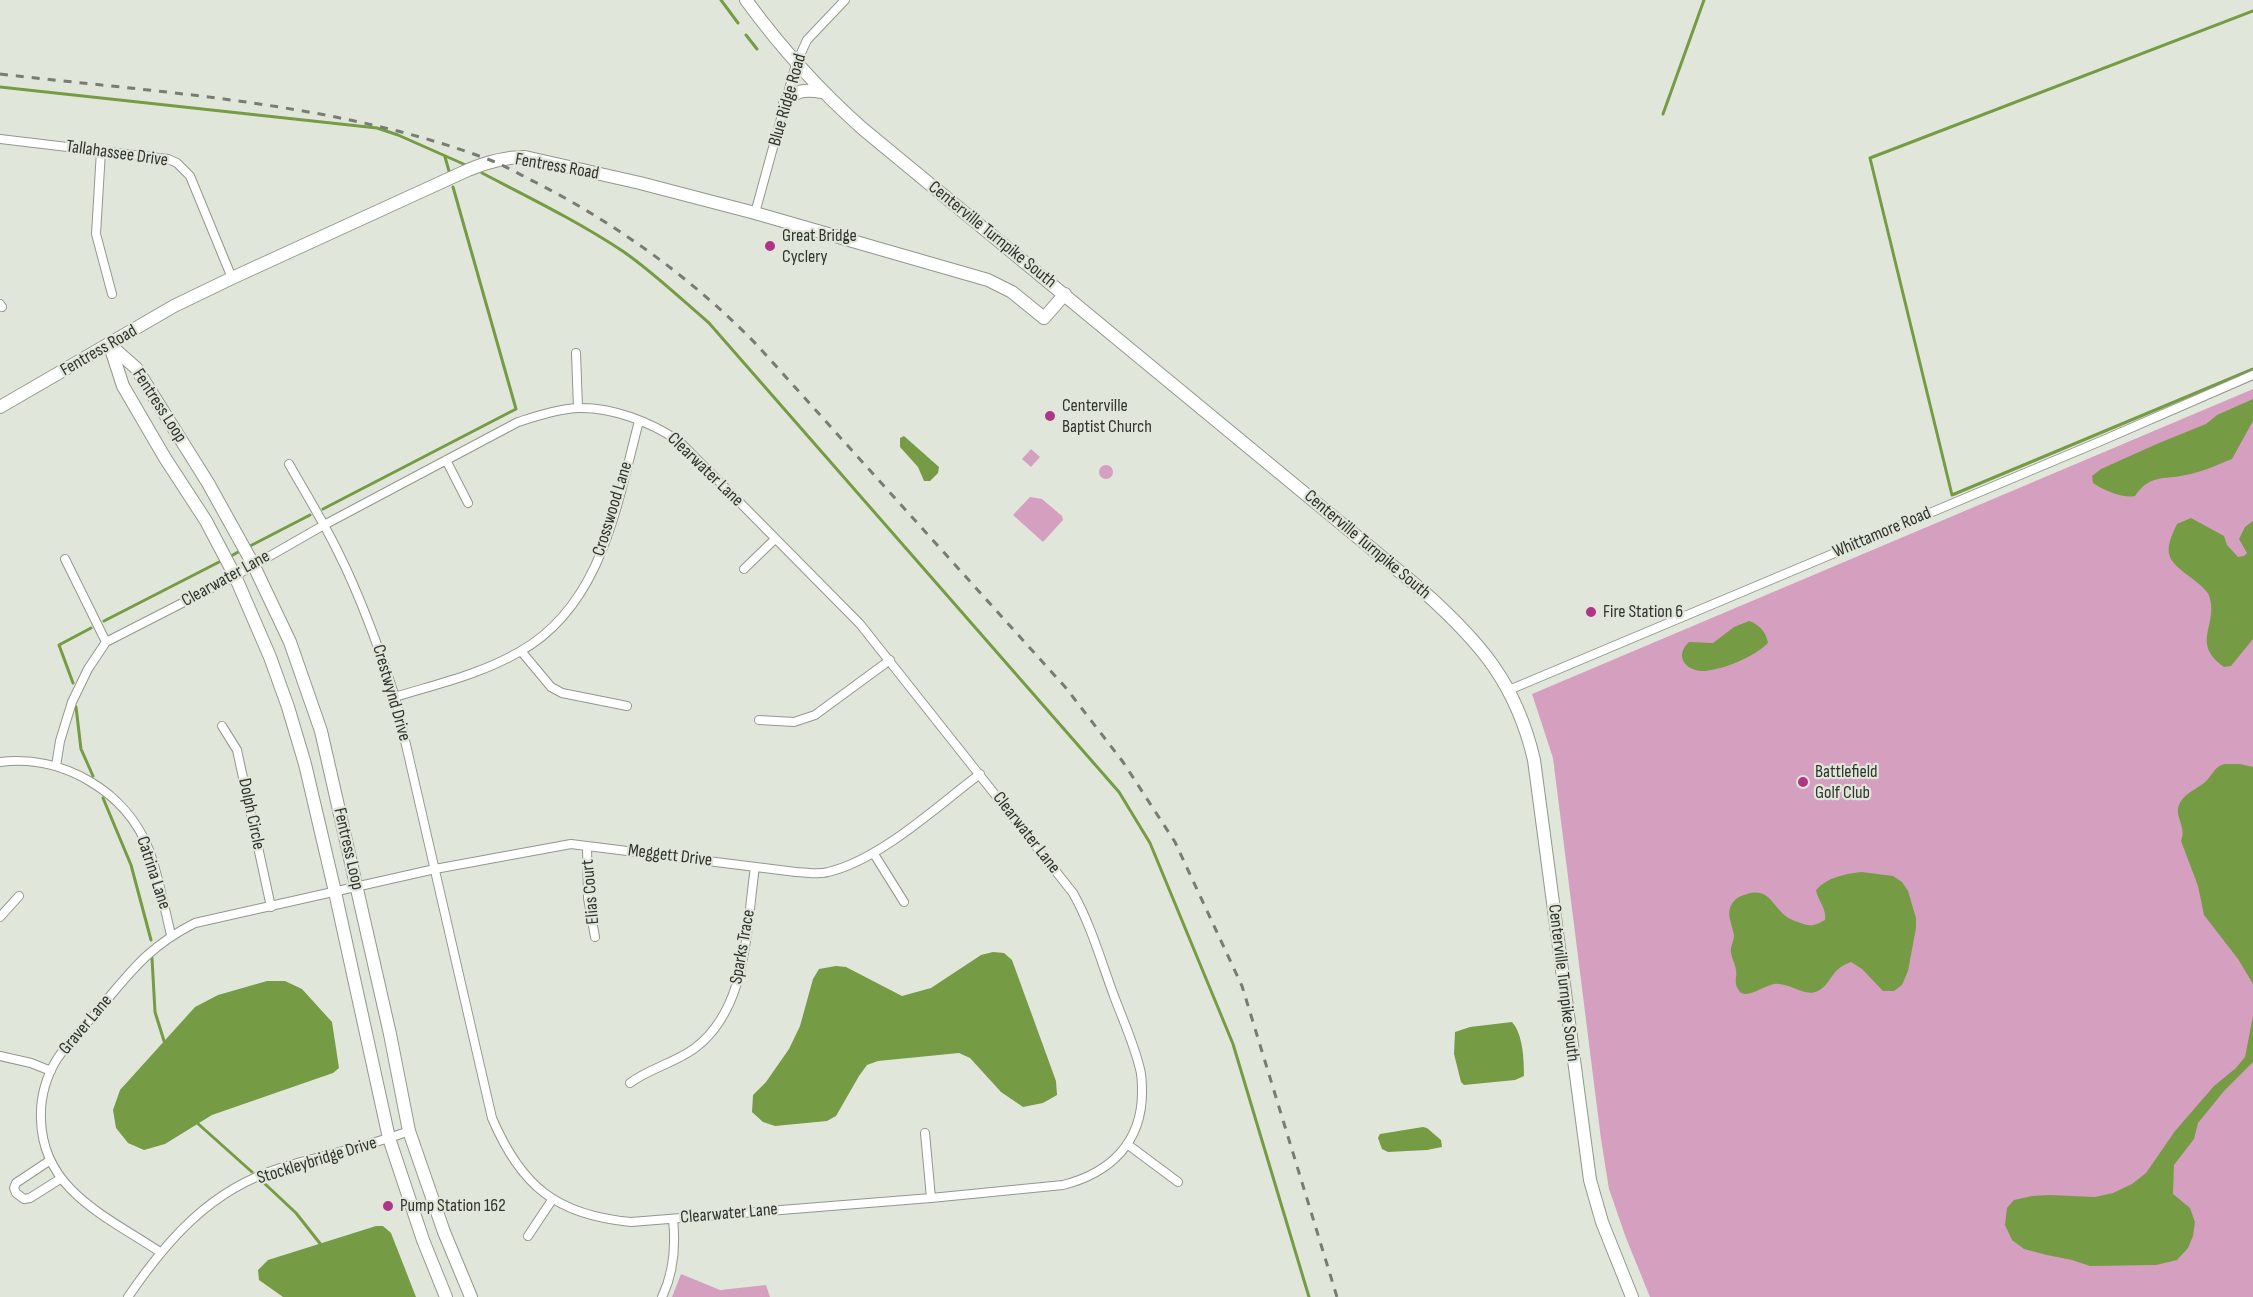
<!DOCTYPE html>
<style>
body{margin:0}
canvas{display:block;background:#e0e7da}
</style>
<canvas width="2253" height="1297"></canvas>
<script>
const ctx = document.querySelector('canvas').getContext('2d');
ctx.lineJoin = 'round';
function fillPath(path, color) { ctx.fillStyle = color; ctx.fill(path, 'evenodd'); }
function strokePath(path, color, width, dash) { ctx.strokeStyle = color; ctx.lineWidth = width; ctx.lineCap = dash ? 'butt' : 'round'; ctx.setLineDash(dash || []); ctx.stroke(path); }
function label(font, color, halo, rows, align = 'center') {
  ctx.font = font + ' "Sofia Sans Condensed",sans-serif'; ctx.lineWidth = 4.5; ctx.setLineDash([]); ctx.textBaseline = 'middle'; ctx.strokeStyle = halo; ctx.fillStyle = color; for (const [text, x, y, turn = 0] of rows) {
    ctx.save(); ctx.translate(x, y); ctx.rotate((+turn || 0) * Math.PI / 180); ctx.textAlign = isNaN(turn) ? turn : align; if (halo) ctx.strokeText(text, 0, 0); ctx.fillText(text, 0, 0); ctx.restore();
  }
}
const green = new Path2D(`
 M2253,389v908h-603l-24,-59 -17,-49 -8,-50 -48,-381 -21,-64z
 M1031,449l9,8 -9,10 -9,-8z
 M1099 472a7 7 0 1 1 14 0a7 7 0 1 1-14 0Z
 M1030,497l12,2 20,17 1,4 -20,22 -30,-27z
 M681,1274l39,16 46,-5 4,12h-98z`);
const water = new Path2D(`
 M2253,399v22l-21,38c-15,6 -30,13 -46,16 -23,5 -36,-1 -51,21 -11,3 -32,-6 -42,-13l-1,-7 9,-7 58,-26 47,-19 11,-9z
 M904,436l35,31 -1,6 -8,8h-6l-6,-14 -18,-20v-9z
 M2191,518l33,18 3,9 11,12 6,-1 3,-3 -8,-14 6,-12 8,-6v118l-22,27 -7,1c-33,-24 -7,-40 -14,-68 -1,-7 -7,-11 -11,-15 -27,-22 -40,-24 -22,-60z
 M1749,621c10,3 17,11 19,22 -14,14 -43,26 -63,28 -18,1 -32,-14 -16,-29l24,1 21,-16z
 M2224,764h16l13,3v217l-15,-25 -34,-44 -6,-29 -17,-45c6,-14 -7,-25 -2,-36 4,-11 16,-15 25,-22 8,-6 9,-16 20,-19z
 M1862,872l31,4 9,6 6,9 8,27v10l-8,43 -6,14 -8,6h-11l-21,-22 -11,-7c-21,7 -19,22 -33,29 -14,7 -28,-9 -44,-7 -9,1 -26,15 -34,8 -1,-1 -4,-6 -4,-8 -1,-4 1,-9 0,-14 -1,-7 -6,-14 -5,-22 1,-4 3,-9 3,-13 -2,-12 -10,-24 1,-35 2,-3 9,-5 12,-6 26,-8 26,20 48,27 15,5 15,7 30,-1 2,-11 -7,-19 -9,-30 12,-13 28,-16 46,-18z
 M993,952l11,1 8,7 44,121 1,14 -14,8 -20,4 -22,-15 -31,-34 -11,-5 -81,8 -11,4 -8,11 -23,40 -9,5 -52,5 -12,-4 -11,-10 1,-17 13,-13 23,-33 11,-23 13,-47 6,-10 17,-3 10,1 56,29 29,-8 50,-33z
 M267,981h18l17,8 30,33 7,46 -6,5 -121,42 -47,29 -21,6 -16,-7 -12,-15 -3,-18 7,-20 75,-83 23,-12z
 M2253,1016v46l-29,29 -26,32 -4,16 -20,26 -1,29 17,14 5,14 -2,14 -5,12 -11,12 -21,5 -66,1 -18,-6 -25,-5 -23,-6 -12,-9 -7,-15 2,-17 7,-8 18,-4 18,-1 45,2 18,-4 19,-9 14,-11 29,-42 39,-45 22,-18 9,-11z
 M1512,1022c11,12 12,38 12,54l-9,4 -51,5 -3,-3 -7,-28 1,-22 15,-5z
 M1423,1127l4,1 14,12 1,7 -15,3 -39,2 -6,-3 -4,-11 2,-4z
 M376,1226h7l8,7 25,64h-133l-24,-17 -1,-10 10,-10z`);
const stream = new Path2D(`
 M721,0l17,23
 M2253,11l-383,147 82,337 301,-126
 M746,35l11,14
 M0,87l377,41 21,7 70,31
 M1663,114l41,-114
 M445,157l4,14
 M482,173c48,25 97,49 142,79 30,21 57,47 85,71l410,469 31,51 83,201 76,253
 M323,509l193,-100 -63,-222
 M250,546l60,-31
 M231,556l9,-5
 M104,621l117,-60
 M73,683l-14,-38 32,-17
 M76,707l5,42 12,27
 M103,798l28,67 20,75
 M152,958l3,54 10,32
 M195,1121l57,51
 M264,1183l32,30 26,33`);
const street = new Path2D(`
 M0,139l168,20 9,4 13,13 42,102
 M101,151l-5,83 16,60
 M755,213l41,-149 11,-24 38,-40
 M0,304l2,3
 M576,353l2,55
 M446,460l22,43
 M65,559l41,83
 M744,569l31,-30
 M521,651l30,36 11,6 65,13
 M1509,690l592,-249 152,-66
 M395,697c42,-13 86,-23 124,-45 83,-46 98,-148 120,-231
 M759,720l35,2 21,-7 75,-55
 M222,726l15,24 34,157
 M0,762c62,-8 126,29 149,88 10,27 15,56 22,85
 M56,766l4,-25 12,-39 16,-33 18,-27 129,-66 89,-51 194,-103c19,-6 40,-13 60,-14 35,-1 72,14 101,33l181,183 213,269c18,32 28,68 41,103 9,24 20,48 26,73 2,7 2,16 2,23 0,51 -32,81 -79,93l-132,13 -300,24c-75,-7 -110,-36 -139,-104l-97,-421c-16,-49 -33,-97 -56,-143 -15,-31 -33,-60 -50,-90
 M587,846l1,52 7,39
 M874,854l30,48
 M0,917l19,-21
 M0,1056l31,7 20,8
 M630,1083c20,-15 45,-20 65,-35 53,-40 51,-120 60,-181
 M925,1133l6,65
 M1127,1144l51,38
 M49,1161l-33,22 -2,5 2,5 8,6 6,-1 30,-19
 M528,1236l24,-36
 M160,1252c-52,-35 -117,-61 -119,-132 -1,-21 5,-43 16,-61 11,-16 25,-31 38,-45 34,-40 52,-67 100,-91l240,-54 136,-25 225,28c10,0 23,3 32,0 52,-12 109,-66 152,-98
 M128,1297c39,-57 82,-107 152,-129 43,-13 87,-21 129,-37
 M662,1297c12,-25 14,-50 11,-78`);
const secondary = new Path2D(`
 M746,0c35,48 73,90 117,129l560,462c57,51 93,92 111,169l56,420 12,42 30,75
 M785,102c12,-12 20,-13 37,-10
 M110,345l26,23 72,115 45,81 37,78 31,89 69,303 19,97 35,101 27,65
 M110,346l13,40 42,72 41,63 29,55 35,81 18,50 17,57 30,128 54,246 34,102 23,57
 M0,407l174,-101 58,-28 236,-108c19,-8 36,-13 57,-13l115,26 115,30 233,67 24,12 32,26 21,-24`);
const rail = new Path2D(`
 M0,74c162,19 337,28 490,86 16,6 30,15 45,22 82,42 158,97 222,163l309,343 57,74 52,80 67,144 95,311`);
const markers = [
 [770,246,6,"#af3589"],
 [1050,416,6,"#af3589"],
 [1591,612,6,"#af3589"],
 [1803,782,6,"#af3589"],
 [388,1206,6,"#af3589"]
];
const streetNames = [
 ["Blue Ridge Road",788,100,-74],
 ["Tallahassee Drive",117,154,8],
 ["Fentress Road",557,167,10],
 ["Centerville Turnpike South",992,235,39],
 ["Fentress Road",99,351,-30],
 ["Fentress Loop",159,406,57],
 ["Clearwater Lane",705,470,44],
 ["Crosswood Lane",613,509,-73],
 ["Whittamore Road",1882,533,-23],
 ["Centerville Turnpike South",1367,545,40],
 ["Clearwater Lane",226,579,-29],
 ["Crestwynd Drive",391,693,74],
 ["Dolph Circle",251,814,78],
 ["Clearwater Lane",1026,833,52],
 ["Fentress Loop",348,849,77],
 ["Meggett Drive",670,856,7],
 ["Catrina Lane",153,873,72],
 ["Elias Court",591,892,-95],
 ["Sparks Trace",743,947,-80],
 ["Centerville Turnpike South",1563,983,83],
 ["Graver Lane",86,1025,-50],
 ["Stockleybridge Drive",317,1161,-17],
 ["Clearwater Lane",729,1214,-5]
];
const poiNames = [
 ["Great Bridge",782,236],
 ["Cyclery",782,257],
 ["Centerville",1062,406],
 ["Baptist Church",1062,427],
 ["Fire Station 6",1603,612],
 ["Battlefield",1815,772],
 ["Golf Club",1815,793],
 ["Pump Station 162",400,1206]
];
fillPath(green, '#d5a0bf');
fillPath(water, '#769b45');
strokePath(stream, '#769b45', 3);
strokePath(street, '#92988b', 10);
strokePath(secondary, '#92988b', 14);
strokePath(street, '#fff', 8);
strokePath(secondary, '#fff', 12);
strokePath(rail, '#787c73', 3, [8, 8]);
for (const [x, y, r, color] of markers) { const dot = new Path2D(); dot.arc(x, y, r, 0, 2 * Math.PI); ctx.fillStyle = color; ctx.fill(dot); strokePath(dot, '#e0e7da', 2); }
label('18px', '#31342e', '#e0e7da', streetNames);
label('18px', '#31342e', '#e0e7da', poiNames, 'left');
</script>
